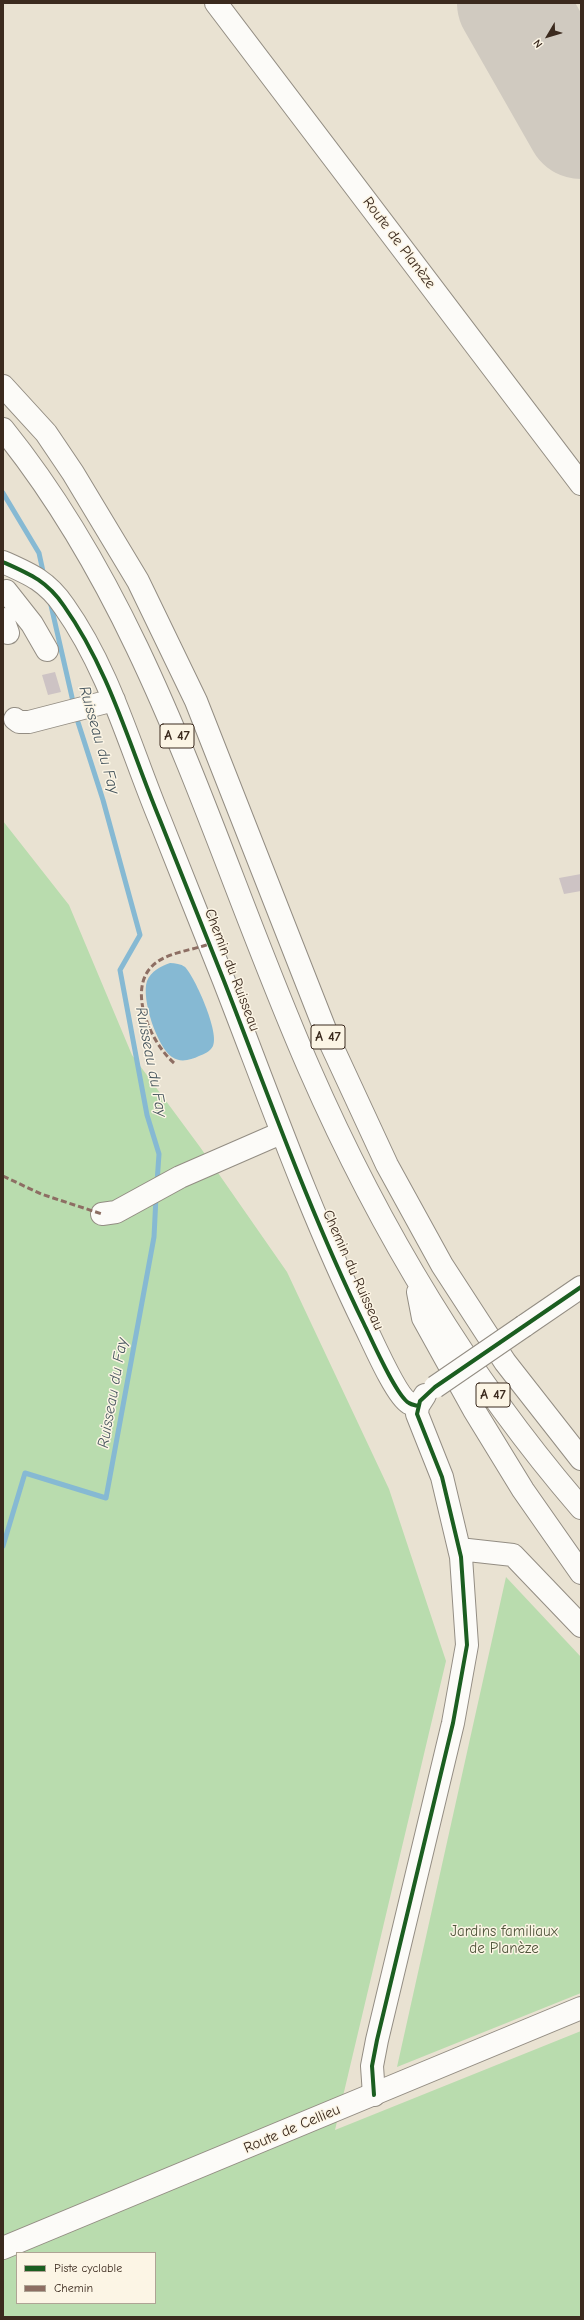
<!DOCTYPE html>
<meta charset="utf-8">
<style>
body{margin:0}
#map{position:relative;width:584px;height:2320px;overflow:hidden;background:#e9e2d2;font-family:"Comic Neue",sans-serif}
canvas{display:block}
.frame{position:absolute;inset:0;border:4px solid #3b2a1e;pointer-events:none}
.legend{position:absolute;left:16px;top:2252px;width:140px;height:52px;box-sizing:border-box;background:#fcf5e5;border:1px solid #afa495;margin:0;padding:5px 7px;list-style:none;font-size:12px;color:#3b2a1e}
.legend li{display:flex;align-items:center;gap:8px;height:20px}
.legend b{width:20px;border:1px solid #afa495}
.north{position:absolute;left:528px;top:16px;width:40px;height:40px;-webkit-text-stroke:3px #fcf5e5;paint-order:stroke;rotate:232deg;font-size:11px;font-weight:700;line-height:16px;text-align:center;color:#3b2a1e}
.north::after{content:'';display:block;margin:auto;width:14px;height:18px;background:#3b2a1e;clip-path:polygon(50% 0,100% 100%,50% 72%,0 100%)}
</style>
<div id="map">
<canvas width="584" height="2320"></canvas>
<div class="frame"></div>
<ul class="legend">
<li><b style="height:5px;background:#1b5e20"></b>Piste cyclable</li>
<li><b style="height:5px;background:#8d6e63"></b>Chemin</li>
</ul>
<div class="north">N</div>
</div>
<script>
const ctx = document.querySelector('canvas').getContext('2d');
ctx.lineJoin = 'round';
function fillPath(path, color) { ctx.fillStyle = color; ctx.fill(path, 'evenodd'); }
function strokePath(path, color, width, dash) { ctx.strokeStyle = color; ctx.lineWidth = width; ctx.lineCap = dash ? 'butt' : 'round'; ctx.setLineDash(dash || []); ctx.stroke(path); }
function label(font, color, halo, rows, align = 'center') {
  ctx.font = font + ' "Comic Neue",sans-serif'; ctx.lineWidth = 3; ctx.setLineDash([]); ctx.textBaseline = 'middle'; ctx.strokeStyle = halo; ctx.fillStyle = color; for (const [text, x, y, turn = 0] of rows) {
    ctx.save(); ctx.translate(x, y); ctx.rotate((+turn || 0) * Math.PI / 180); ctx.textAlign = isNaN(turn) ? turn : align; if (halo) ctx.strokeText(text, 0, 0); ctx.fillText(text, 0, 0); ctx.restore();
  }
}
const green = new Path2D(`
 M3,821l66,84 63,150 68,92 87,125 102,217 57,172 -111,469 246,-99v286h-578zM17,2253h138v50h-138z
 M506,1577l75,80v336l-184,74z`);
const water = new Path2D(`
 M170,963c5,0 11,1 15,4 10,10 35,66 28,79 -3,6 -9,8 -14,10 -8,4 -19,7 -27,1 -15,-10 -31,-59 -25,-76 4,-10 14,-15 23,-18z`);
const stream = new Path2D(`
 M3,493l36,60 5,23
 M50,601l24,105
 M76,716l27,84 37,135 -20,35 27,145 12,39 -2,29
 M3,1546l22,-73 81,25 48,-261 2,-40`);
const runway = new Path2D(`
 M512,3l69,121`);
const building = new Path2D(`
 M55,672l6,20 -13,3 -6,-20z
 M581,874v17l-17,3 -5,-16z`);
const minor = new Path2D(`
 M216,3l365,481
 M3,562c27,12 44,19 61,44 46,65 66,142 96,214 21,54 43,107 64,161 45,116 86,232 140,343 8,16 32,72 45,79 3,2 6,2 9,3
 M6,591l26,33 15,26
 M3,619l5,14
 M15,719l4,3h10l85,-22
 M102,1214l14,-2 64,-35 101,-44
 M524,1326l57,-39
 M459,1549l54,6 68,71
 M374,2095l-2,-29 5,-26 76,-317 14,-78 -6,-88 -19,-80 -25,-63 1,-8 7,-11`);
const major = new Path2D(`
 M3,2248l578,-240`);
const highway = new Path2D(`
 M3,386l43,47 27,40 65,108 58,120 134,341 57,123 55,100 63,97 76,97
 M3,429c151,187 211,422 306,639 69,158 159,309 272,440
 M418,1292l5,26 51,92 49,80 58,83`);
const minorBridge = new Path2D(`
 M435,1387l89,-61`);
const quiet = new Path2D(`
 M174,1063c-24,-21 -50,-78 -17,-101 14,-10 36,-12 52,-18
 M3,1176l38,18 61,20`);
const cycleway = new Path2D(`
 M3,562c27,12 44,19 61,44 46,65 66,142 96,214 21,54 43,107 64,161 45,116 86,232 140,343 8,16 32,72 45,79 3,2 6,2 9,3
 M374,2095l-2,-29 5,-26 76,-317 14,-78 -6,-88 -19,-80 -25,-63 3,-13 15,-14 146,-100`);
const shields = [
 [177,736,34],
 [328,1037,34],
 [493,1395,34]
];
const shieldNames = [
 ["A 47",177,736],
 ["A 47",328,1037],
 ["A 47",493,1395]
];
const streetNames = [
 ["Route de Planèze",399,243,53],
 ["Chemin du Ruisseau",232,970,69],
 ["Chemin du Ruisseau",353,1270,66],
 ["Route de Cellieu",292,2129,-23]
];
const parkNames = [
 ["Jardins familiaux",504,1932],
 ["de Planèze",504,1949]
];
const waterNames = [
 ["Ruisseau du Fay",99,740,74],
 ["Ruisseau du Fay",151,1062,79],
 ["Ruisseau du Fay",113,1393,-80]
];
fillPath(green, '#b9dcae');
fillPath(water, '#86b9d3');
strokePath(stream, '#86b9d3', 5);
strokePath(runway, '#d0cac0', 110);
fillPath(building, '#cdc3c4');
strokePath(minor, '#938d83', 24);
strokePath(major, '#938d83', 24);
strokePath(highway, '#938d83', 24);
strokePath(minor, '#fcfbf8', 22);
strokePath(major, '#fcfbf8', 22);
strokePath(highway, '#fcfbf8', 22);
strokePath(minorBridge, '#938d83', 24, []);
strokePath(minorBridge, '#fcfbf8', 22);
strokePath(quiet, '#8d6e63', 3, [6, 3]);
strokePath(cycleway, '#1b5e20', 4);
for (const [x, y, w] of shields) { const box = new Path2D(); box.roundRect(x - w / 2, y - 12, w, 24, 3); ctx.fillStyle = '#fcf5e5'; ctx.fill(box); strokePath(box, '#3b2a1e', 1); }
label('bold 14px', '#3b2a1e', null, shieldNames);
label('15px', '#3b2a1e', '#fcf5e5', streetNames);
label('15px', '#50553b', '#fcf5e5', parkNames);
label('italic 16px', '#47565e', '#fcf5e5', waterNames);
</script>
